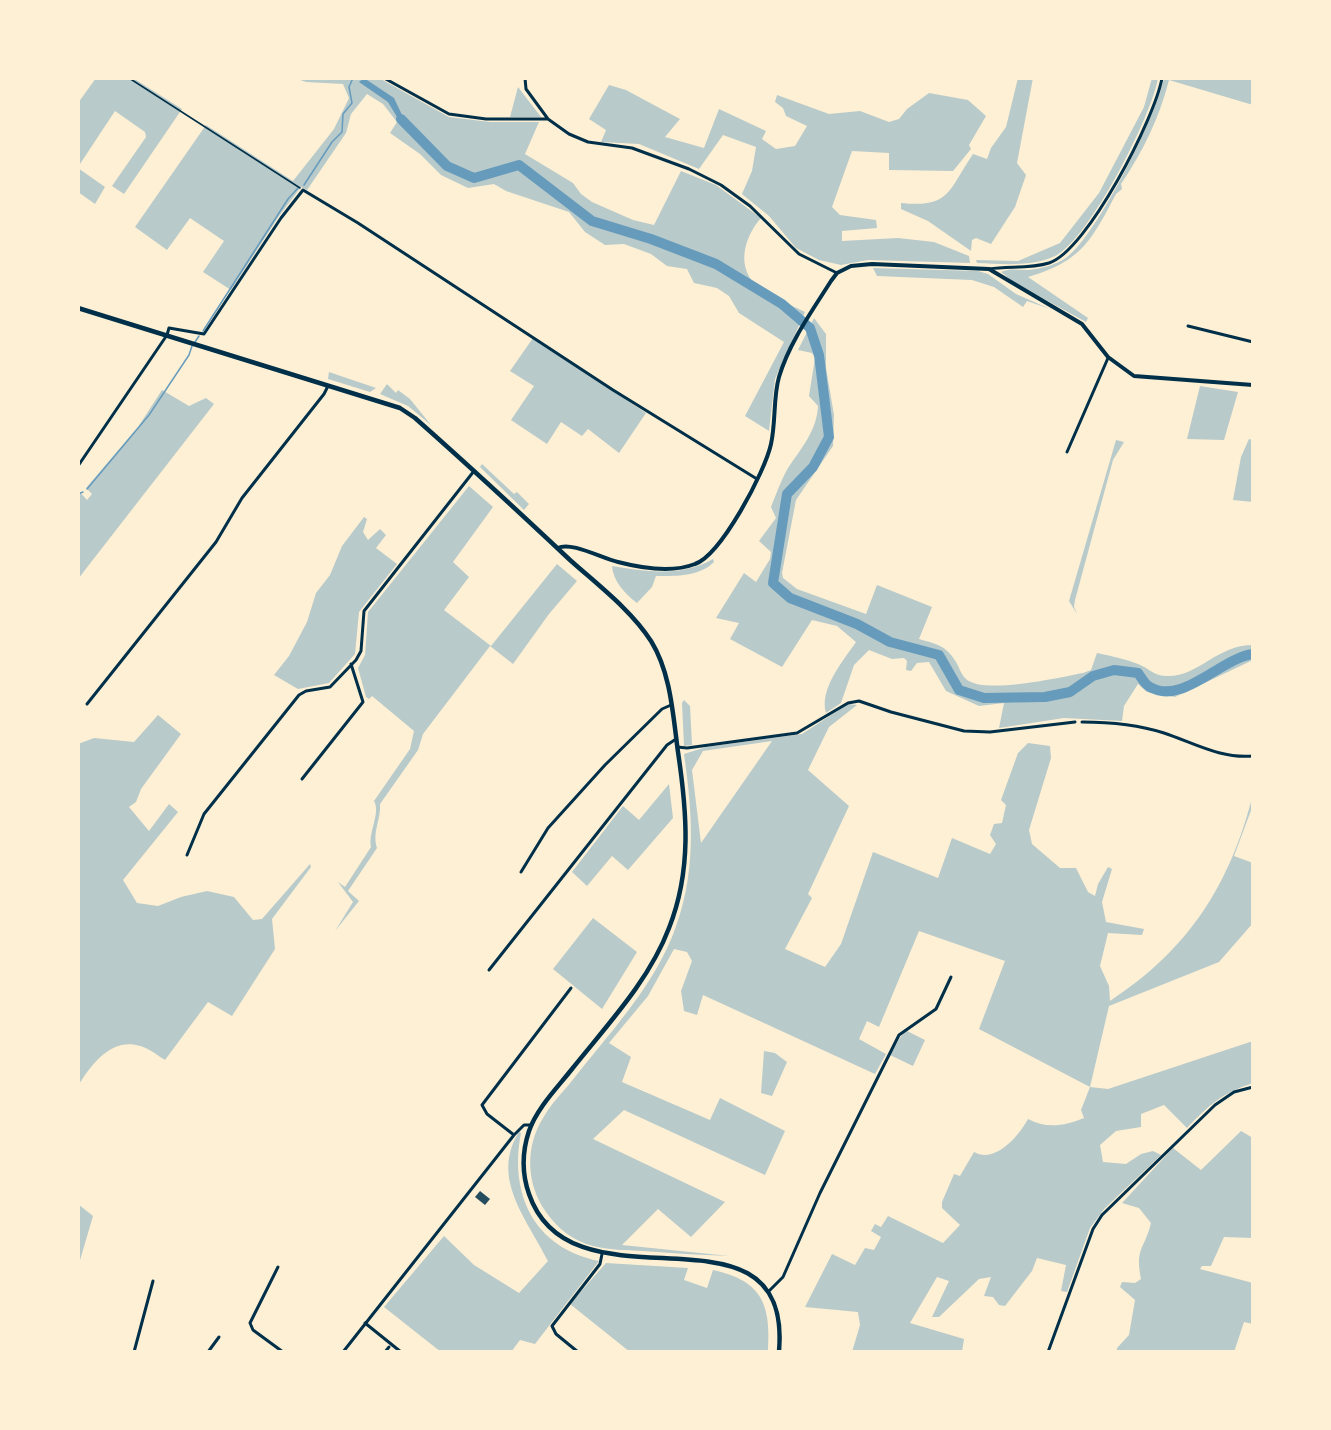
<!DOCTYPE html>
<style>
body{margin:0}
#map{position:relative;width:1331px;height:1430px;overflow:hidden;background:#fdf0d5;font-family:Manrope,sans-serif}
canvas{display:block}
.frame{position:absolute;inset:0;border:80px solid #fdf0d5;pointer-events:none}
</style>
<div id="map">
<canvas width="1331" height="1430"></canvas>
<div class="frame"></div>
</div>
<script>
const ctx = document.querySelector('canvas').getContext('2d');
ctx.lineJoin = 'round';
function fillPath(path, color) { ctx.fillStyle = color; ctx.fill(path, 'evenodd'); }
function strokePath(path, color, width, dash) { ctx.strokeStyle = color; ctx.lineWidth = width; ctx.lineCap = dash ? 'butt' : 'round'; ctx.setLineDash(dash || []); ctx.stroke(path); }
const green = new Path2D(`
 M96,78h37l49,31 -58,85 -12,-8 34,-49 -1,-5 -30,-21 -37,56v-64z
 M295,78h84l70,39 41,5h49l-14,32 48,29 8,11 11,8 41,18 21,5 27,-54 35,14 45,33c-15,17 -25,45 -7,65 12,13 36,21 51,29l-30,67 -6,52 -24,-15 39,-74 -45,-29 -10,-17 -12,-8 -23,-5 -7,-14 -20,-3 -16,-12 -27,-10 -19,1 -20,-13 -16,-20 -63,-21 -12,-7 -26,4 -27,-13 -21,-21 -30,-21 7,-11 -14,-18 -16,-10 -16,20 -5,19 -39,57 -6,-3 -22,29 -48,74 -28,-18 21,-31 -34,-23 -23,32 -32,-23 71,-102 87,56 41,-52 15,-31 -6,-14 -37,-2z
 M1018,78h15l-16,85 9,12 -11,32 -24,37 -15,-6 -4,2 -1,11 -43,-30 -27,-12v-6c49,5 47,-12 72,-49l14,5 4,-11 15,-21z
 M1152,78h6c-6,37 -69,162 -103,178 -23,11 -53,8 -78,7l-1,-3 42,1 42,-18 39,-50 45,-86z
 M1164,78h89v27l-84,-25c-10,39 -26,71 -48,104l1,5 -6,5c-25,47 -34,67 -88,83l60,41 -2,4 -71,-39 -14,-11c8,-4 18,-2 27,-2 12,-1 29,-5 39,-13 30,-22 89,-141 97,-179z
 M609,85l17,5 54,29 -15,18 39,11 15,-39 47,22 -4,8 14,10 19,-3 12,-20 -21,-10 -3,-8 -8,-6 2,-7 52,19 31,-3 29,11 10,-3 8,-10 22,-16 39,7 18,16 -17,29 2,4 -18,22 -64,-1v-17l-37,-2 -20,56 8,8 36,5 1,8 -35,3v10l56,-3 36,4 35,14 1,7 -102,-3 -27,5 -22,-5 -23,-12 -27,-32 -27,-22 10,-23 4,-24 -33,-12 -24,34 -60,-25 -38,-2 5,-12 -17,-11z
 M518,87l23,30h-31z
 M78,168l27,19 -10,17 -17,-12z
 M873,268l105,3 10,3 28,20 34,15 -23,-8 -4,6 -29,-20 -22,-7 -95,-4z
 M814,318l12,16v34l8,47 -1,31 -37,54 -14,73 1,5 14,11 69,25 11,-29 55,22 -13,32c17,5 27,6 37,23 3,5 5,12 9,16 16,18 96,-1 118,-5l8,-3 6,-17c14,3 28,6 41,11 11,4 15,12 29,12 31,1 50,-31 86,-31v15l-78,37 -28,-5 -9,-8 -14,22 -2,15 -58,-3 -65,10 5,-25 -25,3 -33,-15 -17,-29 -12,1 -6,8 -5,-1 1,-9 -3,-3 -12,1 -23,-9 -15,15 -13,38 -15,10c-7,-24 17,-52 30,-71l-19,-16 -25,-6 -30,47 -52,-28 9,-16 -23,-5 28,-45 12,9 14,-23 1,-7 -12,-11 17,-23 -5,-11c5,-12 10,-27 17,-39 13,-19 29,-38 30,-62l-9,-10 6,-38 -3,-5 -14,-3z
 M533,338l113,75 -27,40 -31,-24 -6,7 -21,-14 -14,22 -36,-24 23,-34 -24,-15z
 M329,372l47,16 -6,4 -42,-13z
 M387,384l9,9 2,-3 12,9 21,26 -23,-19 -28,-12z
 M1200,386l38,6 -14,48 -37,-1z
 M162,390l27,16 17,-8 8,6 -136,175v-89l9,10 5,-6 -6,-6 52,-61z
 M1249,439l4,1v62l-20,-2 8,-43z
 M1116,440l8,2 -11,18 -38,140 -1,7 3,7 -8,-13z
 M482,464l32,30 3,-2 12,12 -5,6 -44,-43z
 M469,486l24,21 -40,55 16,15 -25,33 47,36 66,-82 20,17 -28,33 -36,50 -23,-18 -67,88 -5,16 -38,54c1,16 -8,28 -3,44l-29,43 11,10 -24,30 18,-29 -15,-20 7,5 26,-40c-3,-15 10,-34 3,-46l36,-52 4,-18 -42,-35 -3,3 -3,-2 -8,-29 7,-13 3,-43z
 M364,517l3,2 -4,13 5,8 12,-11 6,6 -10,13 21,16 -38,48 -4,42 -26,29 -31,6 -24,-14 15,-19 18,-34 9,-29 14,-18 12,-29z
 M713,559l1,3c-15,15 -39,14 -58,14l-4,11 -15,16c-12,-9 -24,-22 -25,-37 34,6 70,11 101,-7z
 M684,700l6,6 2,39 -8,1 -2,-43z
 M848,704l9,1 -28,22 -21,43 41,36 -41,88 4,4 -27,51 40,18 16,-23 32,-92 65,26 14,-40 38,16 6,-10 -6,-9 4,-11 8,-1 4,-18 -5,-5 17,-47 10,-10 22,3 1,12 -22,72 3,14 28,24h16l12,24 7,4 3,-12 10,-17 4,2 -10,33 4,20 38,7 -2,6 -34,-2 -8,33 9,20 1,15c79,-52 120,-116 143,-207v11l-19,51 19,7v60l-34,39 -110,44 -19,81 18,2 145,-48v42c-31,10 -44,22 -66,45l-23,-23 -23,9v13l-25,4 -16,14 3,17 23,2 15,-10 12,-3 8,4 -57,54 -14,19 -23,64 -6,-1 5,-26 -29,-7 -5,13 -27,35 -6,-1 -6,-8 -9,-1 7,-19 -12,2 -40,38h-7l17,-36 -12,-4 -27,46 54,16 -2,13h-110l8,-27 -2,-13 -53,-5 27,-53 23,11 10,-17 9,2 7,-13 -10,-6 4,-7 6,3 7,-11 55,27 17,-18 -18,-17v-6l12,-28 6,2 14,-24c21,12 45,-16 54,-33 18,10 37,7 56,-1l-3,-8 9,-23 -111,-58 26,-68 -86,-30 -40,96 -12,-6 -8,18 27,15 -11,20 -172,-79 -6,20 -13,-4 -3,-20 11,-30 -5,-9 -13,-3 -26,47 -39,47 22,14 -9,25 88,38 10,-22 65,33 -20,44 -141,-65 -31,29 132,63 -34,35 -33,-28 -36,36 107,11c-29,-1 -58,-3 -87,-5 -16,-1 -34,-1 -49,-5 -20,-5 -36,-18 -47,-34 -20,-28 -21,-65 -3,-94 7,-13 19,-25 28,-36 36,-46 79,-91 101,-145 25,-61 21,-120 12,-183l22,-7 96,-13zM772,741l-71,102 -9,-73 11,-19z
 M158,715l23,19 -40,55 -5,13 -7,5 20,24 20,-27 9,8 -55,68 14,23 21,3 23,-9 26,-6 27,6 19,23 9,-1 48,-55 1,3 -39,52 3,30 -43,67 -24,-14 -43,58c-7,-4 -16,-12 -25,-14 -29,-9 -49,19 -62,40v-342l16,-6 40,4z
 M669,784l4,34 -45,52 -16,-14 -25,30 -15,-14 51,-66 16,14z
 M593,918l44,34 -35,57 -49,-40z
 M907,1031l18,9 -12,26 -23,-11 11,-19z
 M764,1051l11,2 12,9 -15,34 -11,-3z
 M1241,1131l12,7v100l-29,-1 -13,29h-9l-2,3 53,14v41l-9,-2 -10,30h-117v-4l12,-13 6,-35 -15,-13 2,-5 13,1 6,-4c-6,-32 3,-28 10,-56l-12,-15 -17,-5 51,-55 28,22z
 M519,1132l2,1c-12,61 13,115 78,128l-64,83 -15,-4 -9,12h-70l-57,-45 60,-71 30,29 45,28 29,-32c-21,-42 -58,-83 -29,-129z
 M78,1204l15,12 -15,51z
 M606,1263l82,5 -4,12 23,8 6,-18c50,11 58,35 55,82h-138l-60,-48z`);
const water = new Path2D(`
 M364,78l30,20 9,19 9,8 -3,7 -9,-10 -12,-20 -29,-20z`);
const stream = new Path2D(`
 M304,185l28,-43 10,-10 1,-18 9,-11 -3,-16 4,-9
 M203,331l85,-132 10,-11
 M195,342l4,-6
 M87,489l62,-74 40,-60 3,-9
 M78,494l5,-2`);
const river = new Path2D(`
 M401,119l46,47 27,12 45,-13 73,56 59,18 65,25 66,40 28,24 9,27 10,82 -16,30 -26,27 -14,89 17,15 67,26 33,18 49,13 20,35 25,8 61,-1 25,-5 23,-16 21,-6 24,3c3,4 7,12 12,14 32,19 71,-29 103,-33`);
const building = new Path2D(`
 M480,1191l10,8 -5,6 -10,-8z`);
const path = new Path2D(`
 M129,78l171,110`);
const minor = new Path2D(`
 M384,78l65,36 37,5h62
 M525,78l1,11 22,30 21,15 19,8 44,6 57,21 32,16 29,21 49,48 38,19
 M989,269c20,-3 41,0 60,-6 38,-12 106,-145 113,-185
 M1188,326l65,16
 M1067,452l41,-94
 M78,466l89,-131 2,-7 35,6 77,-116 22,-28 55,33 255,167 144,89
 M87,704l129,-162 26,-44 82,-104 4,-8
 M1082,722c26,0 57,3 82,11 30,10 57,26 89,23
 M677,747l10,1 110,-15 51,-30 11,-2 32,11 73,19 26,1 85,-10
 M302,779l61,-77 -12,-38
 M187,855l17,-41 95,-119 7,-4 24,-4 26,-27 5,-9 3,-40 110,-140
 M521,872l27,-44 57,-63 57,-56 9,-4
 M489,970l178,-225 9,-6
 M514,1135l-27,-21 -5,-9 89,-117
 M278,1267l-28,56 3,7 30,22
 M768,1292l15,-15 37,-84 79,-158 37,-26 15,-32
 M365,1323l36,29
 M134,1352l19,-71
 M208,1352l11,-15
 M343,1352l171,-217 10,-10h8
 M385,1352l4,-5
 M578,1352l-22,-18 -4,-8 48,-62 2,-10
 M1048,1352l45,-123 9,-14 113,-110 19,-13 19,-5`);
const tertiary = new Path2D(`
 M558,548c13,-7 45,11 60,14 23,6 54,11 77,2 26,-9 70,-92 76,-120 5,-22 2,-46 8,-67 10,-34 33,-66 52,-96l6,-8 14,-7 21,-2 117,5 93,55 26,33 26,19 119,9`);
const secondary = new Path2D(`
 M78,308l322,100 15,10c52,46 104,94 155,142 28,25 61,50 81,81 20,32 22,75 27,111 9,60 14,118 -9,176 -20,53 -62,97 -97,141 -15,19 -35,39 -43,62 -7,21 -7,43 0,63 43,126 264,-6 250,158`);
fillPath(green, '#b9caca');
fillPath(water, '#669bbc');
strokePath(stream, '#669bbc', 1.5);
strokePath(river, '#669bbc', 10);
fillPath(building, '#264d5e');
strokePath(path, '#003049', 1.5);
strokePath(minor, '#003049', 3);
strokePath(tertiary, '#003049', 4);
strokePath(secondary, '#003049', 4.5);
</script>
